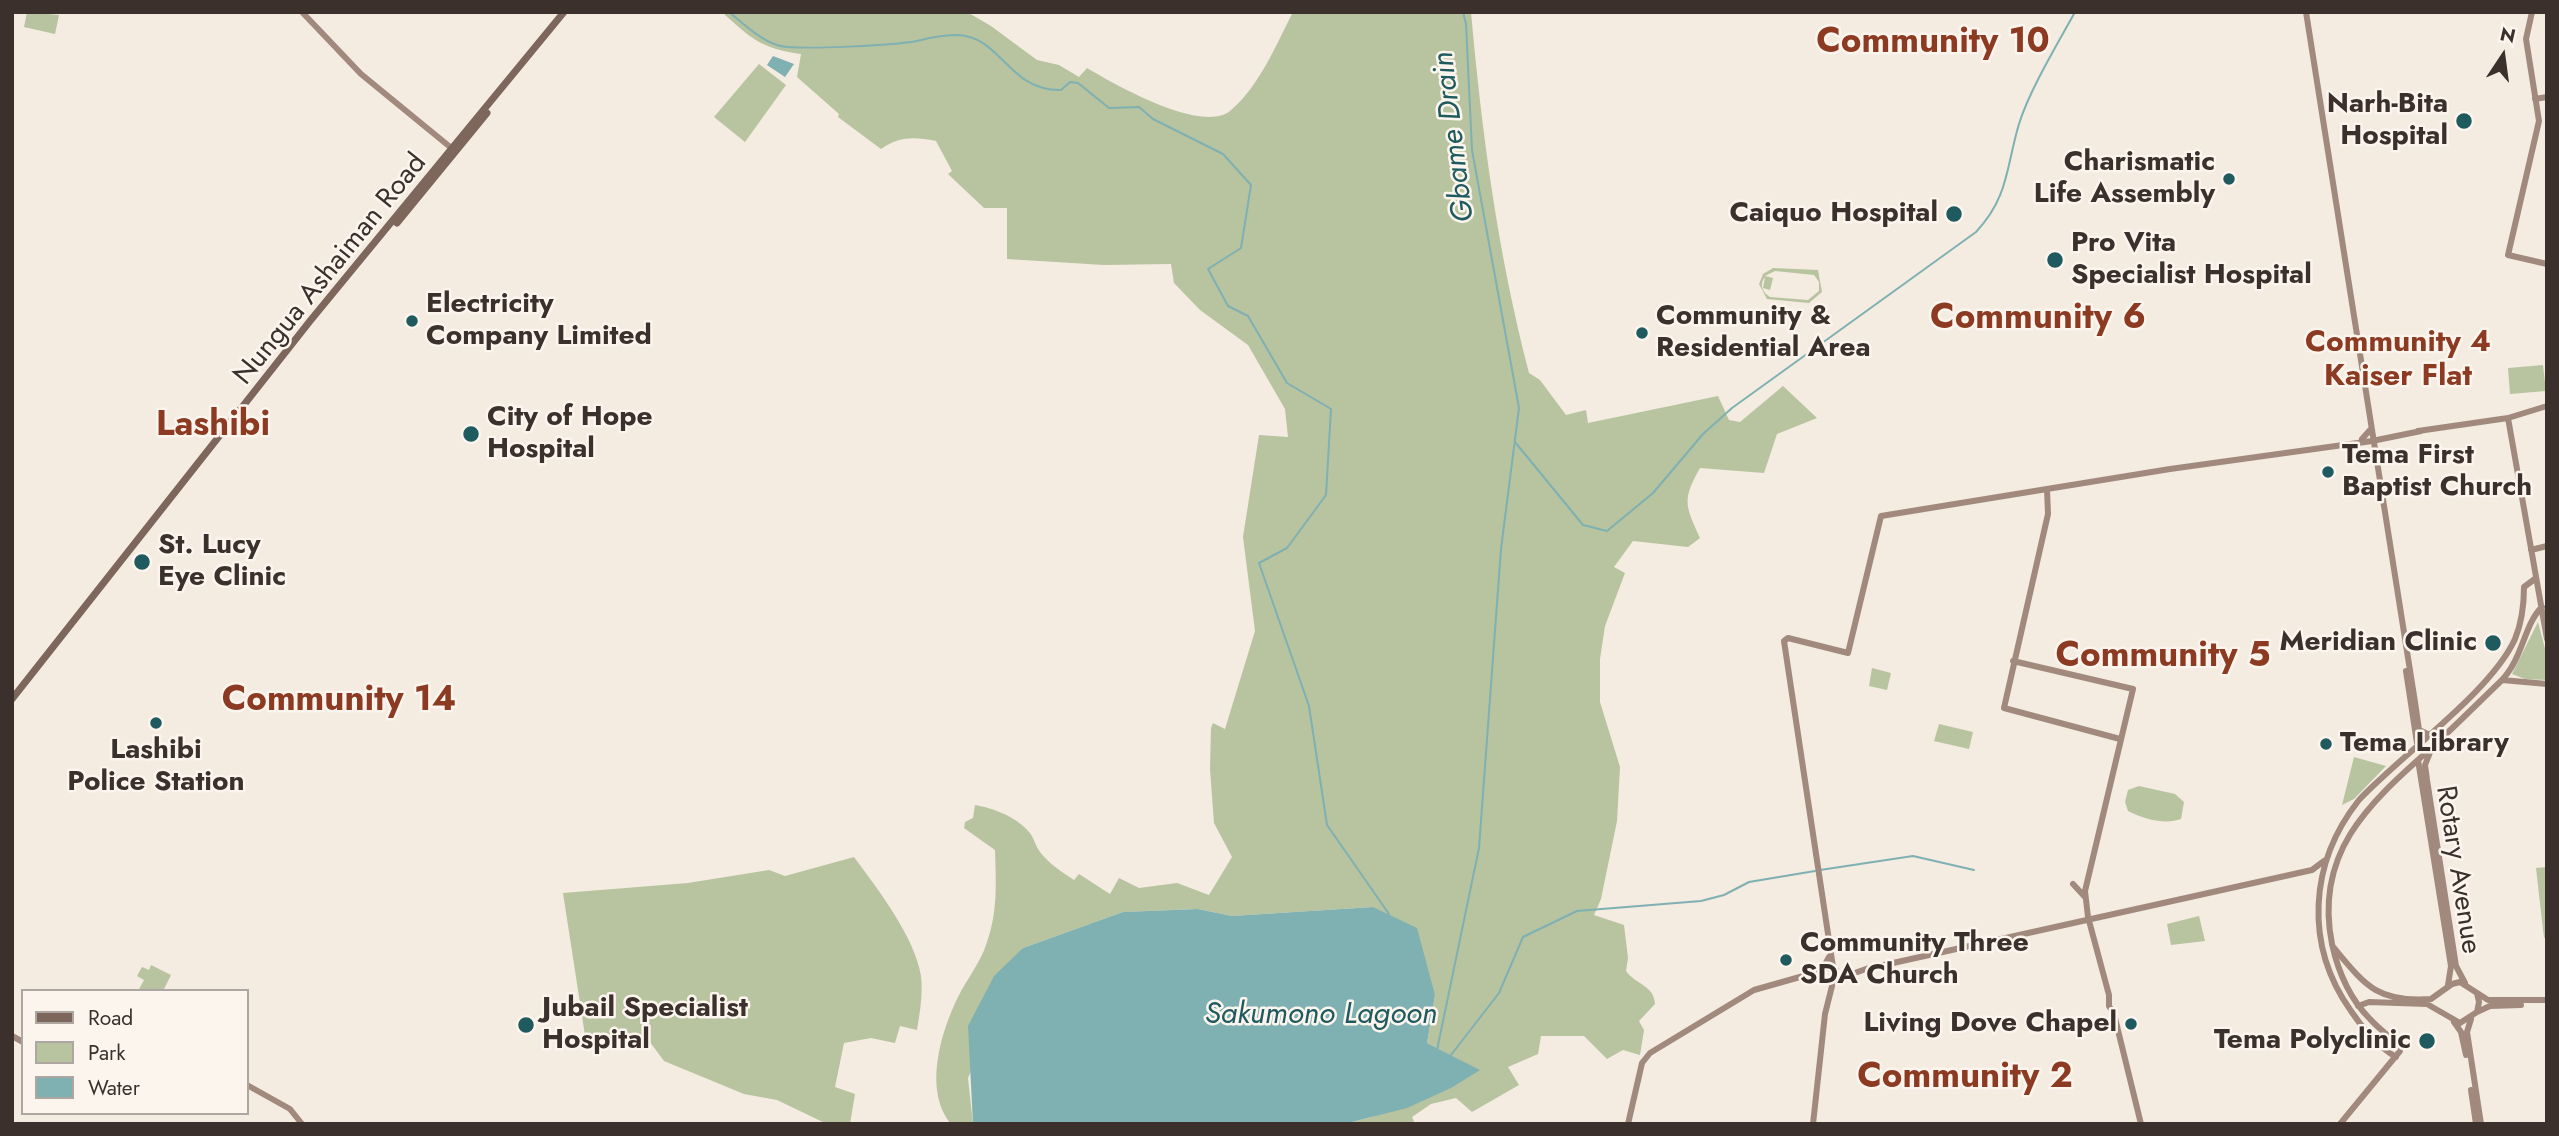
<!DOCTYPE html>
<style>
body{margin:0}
#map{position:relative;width:2559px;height:1136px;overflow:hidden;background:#f4ebe1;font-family:Jost,sans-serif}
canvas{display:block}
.frame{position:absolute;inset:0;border:14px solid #3b302b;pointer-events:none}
.legend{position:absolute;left:21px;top:989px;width:228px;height:126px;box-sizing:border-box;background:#fbf5ee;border:2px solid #aea6a0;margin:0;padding:9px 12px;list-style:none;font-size:21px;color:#3b302b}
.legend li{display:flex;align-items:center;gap:14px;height:35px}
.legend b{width:35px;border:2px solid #aea6a0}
.north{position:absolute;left:2468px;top:21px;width:70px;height:70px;-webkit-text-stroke:5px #fbf5ee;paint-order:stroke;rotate:13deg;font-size:19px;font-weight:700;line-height:28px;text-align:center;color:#3b302b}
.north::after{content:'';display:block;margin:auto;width:24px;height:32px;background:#3b302b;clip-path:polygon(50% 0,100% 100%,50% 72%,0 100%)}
</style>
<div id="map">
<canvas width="2559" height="1136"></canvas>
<div class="frame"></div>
<ul class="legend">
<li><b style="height:9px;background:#7d675c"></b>Road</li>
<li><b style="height:19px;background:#b8c4a0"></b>Park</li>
<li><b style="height:19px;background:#7fb0b2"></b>Water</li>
</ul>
<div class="north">N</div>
</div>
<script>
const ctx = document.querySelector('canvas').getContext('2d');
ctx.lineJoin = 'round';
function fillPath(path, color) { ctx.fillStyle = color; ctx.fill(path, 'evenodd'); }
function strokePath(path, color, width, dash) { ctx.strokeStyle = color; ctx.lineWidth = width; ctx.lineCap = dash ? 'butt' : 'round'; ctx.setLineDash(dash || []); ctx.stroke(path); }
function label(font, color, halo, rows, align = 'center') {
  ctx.font = font + ' Jost,sans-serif'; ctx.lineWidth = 5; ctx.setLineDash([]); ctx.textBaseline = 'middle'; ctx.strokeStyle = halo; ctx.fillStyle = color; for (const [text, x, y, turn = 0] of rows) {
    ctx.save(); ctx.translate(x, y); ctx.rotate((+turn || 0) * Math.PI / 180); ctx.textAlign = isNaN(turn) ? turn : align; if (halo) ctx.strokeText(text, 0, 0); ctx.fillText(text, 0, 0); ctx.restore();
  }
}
const green = new Path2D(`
 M27,12l32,3 -4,19 -31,-7z
 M722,12h245l24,14 46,34 22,5 20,12 8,-9c27,16 114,66 143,43 29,-24 46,-66 63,-99h178c11,123 27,242 58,361l11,7 26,35 20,-5 2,13 130,-27 11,24 11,2 43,-36 34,32 -40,16 -13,39 -64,-5c-18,32 -15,37 0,70l-12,9 -55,-6 -19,26 11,6 -20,53 -5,33v43l20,65 -3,54 -16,78 -7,16 30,10 4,33 -2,13c10,14 28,14 29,33l-16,17 5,9 -4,25 -17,-5 -16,9 -23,-23h-43l-3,18 -30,13 11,18 -47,27 -16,-14 -25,6 -19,13 3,7h-71l28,-7 107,-47 -52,-27 8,-48 -62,-88 -141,9 -34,-7 -75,3 -100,36 -55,130 5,46h-22c-28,-34 -10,-92 7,-127 9,-18 22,-34 28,-52 12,-32 10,-61 9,-95l-31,-22 1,-6 8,-4 2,-13c18,3 42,12 54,27 5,5 6,14 11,20 9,12 22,20 34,28l5,-6 31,20 9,-16 20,10 38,-5 32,12 23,-38 -18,-34 -4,-54 1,-41 2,-5 12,6 30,-98 -12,-94 16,-102 29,2 -3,-28 -37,-64 -48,-35 -26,-27 -3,-19 -67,1 -97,-6v-51h-23l-36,-34 4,-3 -16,-30c-22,-4 -36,-5 -55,8l-43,-32 1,-3 -42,-37 4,-23c-39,-5 -51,-16 -79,-42z
 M759,64l27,21 -41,57 -31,-25z
 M1773,268l45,2 4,22 -13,11 -42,-4 -8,-15 4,-10zM1775,271l39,4 5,7v9l-11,9 -38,-3c-8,-5 -11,-13 -5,-20l-2,11 7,2 3,-12 -8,-2z
 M2543,365l3,26 -36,3 -2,-26z
 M2538,622l9,34v24l-22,-1 -13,-5z
 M1872,668l19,5 -4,17 -18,-4z
 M1939,724l34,8 -4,17 -35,-8z
 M2354,757l32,9 -32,33 -12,6z
 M2139,786l36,8 9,8 -3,17c-16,6 -38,0 -53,-8l-3,-9 3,-12z
 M854,857c23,31 61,80 67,119 2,18 -1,36 -4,54l-17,-4 -5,17 -24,-5 -27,5 -9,44 20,7 -5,30h-23l-50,-24 -33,-6 -80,-33 -17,-23 -9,-3 -52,7 -23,-149 125,-10 81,-13 16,6z
 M2547,867v70l-3,1 -8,-70z
 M2199,916l6,25 -34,4 -4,-21z
 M151,965l20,10 -8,16h-25l6,-11 -7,-4 5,-9 7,3z`);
const water = new Path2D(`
 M773,56l21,8 -9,13 -18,-12z
 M1373,907l44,21 18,67 -8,48 53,27 -29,18 -44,20 -63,16h-371l-5,-98 26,-50 29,-28 100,-36 75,-3 34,7z`);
const stream = new Path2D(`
 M729,12c15,12 30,27 48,33 15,6 127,0 144,-5 12,-3 24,-5 37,-5 44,2 50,56 103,55l9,-8 8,1 31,25 30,-1 14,12 70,35 28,31 -10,63 -33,21 20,37 20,10 39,67 44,26 -5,86 -39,53 -28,15 50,143 18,119 62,89
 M1515,442l68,83 24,6 46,-38 50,-59 29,-26 244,-176c33,-35 30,-65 43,-108 10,-33 39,-81 56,-112
 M1820,870l93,-14 61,14
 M1437,1050l42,-202 22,-299 18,-141 -47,-258 -6,-126 -3,-12
 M1451,1055l48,-62 24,-56 54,-26 124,-10 23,-6 25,-13 66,-11`);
const secondary = new Path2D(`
 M302,12l59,62 94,77
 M2306,12l109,690 4,28 9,4
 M2532,12l-6,27 13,82 -31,134 39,9
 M2535,99l12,-2
 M2508,418l39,221
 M2418,431l90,-13 39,-12
 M2362,439l8,-9
 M2047,489l1,25 -44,194 116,31
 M2531,550l16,-4
 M2013,661l120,28 -48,202 3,26 21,78v11l5,8 27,110
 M2406,671l11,72
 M2502,680l45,4
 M2431,750l-6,15 2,15 29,186 9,17
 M2418,760l33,206 -3,19
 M2073,884l12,13
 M2334,948c31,37 43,55 97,51l21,-15 8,-2 28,18h57
 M1825,967l11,3 -3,12 -10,-1 -3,-7 9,-17
 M1833,967l-49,-326 4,-3 60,15 33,-137 289,-47 202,-28 49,-10
 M1835,980l31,-11 446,-99 12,-9
 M2358,1006l11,-4 58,2 33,19 17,-11 2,-10 -2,-9
 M2477,1012l13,-6 31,-1
 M2471,1019l-4,13 14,92
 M2454,1022l7,10 5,23
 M12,1036l11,6
 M2396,1057c-17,-10 -34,-29 -45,-46 -47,-66 -42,-148 8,-211 42,-45 132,-108 156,-161 7,-17 9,-34 9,-52l12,-9
 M247,1085l43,24 12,15
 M2471,1090l5,34
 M1628,1124l14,-61 8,-10 104,-63 67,-19
 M1813,1124l12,-110 8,-32
 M2340,1124l60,-73 -2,-7c-9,-8 -20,-16 -28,-25 -20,-20 -32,-48 -38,-75 -18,-90 35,-139 96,-193 25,-23 49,-47 73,-70 22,-22 23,-57 41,-74`);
const primary = new Path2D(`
 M397,223l90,-110
 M12,699l298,-378 254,-309`);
const markers = [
 [2464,121,9,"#1f5a5e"],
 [2229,179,7,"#1f5a5e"],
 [1954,214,9,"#1f5a5e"],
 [2055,260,9,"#1f5a5e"],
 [412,321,7,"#1f5a5e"],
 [1642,333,7,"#1f5a5e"],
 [471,434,9,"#1f5a5e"],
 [2328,472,7,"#1f5a5e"],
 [142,562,9,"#1f5a5e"],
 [2493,643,9,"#1f5a5e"],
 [156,723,7,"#1f5a5e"],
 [2326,744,7,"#1f5a5e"],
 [1786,960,7,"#1f5a5e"],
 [2131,1024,7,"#1f5a5e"],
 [526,1025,9,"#1f5a5e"],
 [2427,1041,9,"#1f5a5e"]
];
const poiNames = [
 ["Narh-Bita",2448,105,"right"],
 ["Hospital",2448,137,"right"],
 ["Charismatic",2215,163,"right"],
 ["Life Assembly",2215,195,"right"],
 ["Caiquo Hospital",1938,214,"right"],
 ["Pro Vita",2071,244],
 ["Specialist Hospital",2071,276],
 ["Electricity",426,305],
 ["Company Limited",426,337],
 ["Community &",1656,317],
 ["Residential Area",1656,349],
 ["City of Hope",487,418],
 ["Hospital",487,450],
 ["Tema First",2342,456],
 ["Baptist Church",2342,488],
 ["St. Lucy",158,546],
 ["Eye Clinic",158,578],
 ["Meridian Clinic",2477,643,"right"],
 ["Tema Library",2340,744],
 ["Lashibi",156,751,"center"],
 ["Police Station",156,783,"center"],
 ["Community Three",1800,944],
 ["SDA Church",1800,976],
 ["Jubail Specialist",542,1009],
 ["Hospital",542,1041],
 ["Living Dove Chapel",2117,1024,"right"],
 ["Tema Polyclinic",2411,1041,"right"]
];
const streetNames = [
 ["Nungua Ashaiman Road",331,270,-51],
 ["Rotary Avenue",2457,870,81]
];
const waterNames = [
 ["Gbame Drain",1455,137,-97],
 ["Sakumono Lagoon",1321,1016]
];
const neighbourhoodNames = [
 ["Community 4",2398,344],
 ["Kaiser Flat",2398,378]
];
const districtNames = [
 ["Community 10",1933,44],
 ["Community 6",2038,320],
 ["Lashibi",213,427],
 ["Community 5",2163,658],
 ["Community 14",339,702],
 ["Community 2",1965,1079]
];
fillPath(green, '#b8c4a0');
fillPath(water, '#7fb0b2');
strokePath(stream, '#7fb0b2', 2);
strokePath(secondary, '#a18a7d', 6);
strokePath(primary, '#7d675c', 7);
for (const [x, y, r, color] of markers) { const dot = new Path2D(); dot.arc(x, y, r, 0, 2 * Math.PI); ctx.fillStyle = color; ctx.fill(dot); strokePath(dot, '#fbf5ee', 2.5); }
label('bold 28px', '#3b302b', '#fbf5ee', poiNames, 'left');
label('28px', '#3b302b', '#fbf5ee', streetNames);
label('italic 30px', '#1f5a5e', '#fbf5ee', waterNames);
label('bold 30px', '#8c3b22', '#fbf5ee', neighbourhoodNames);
label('bold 35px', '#8c3b22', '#fbf5ee', districtNames);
</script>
